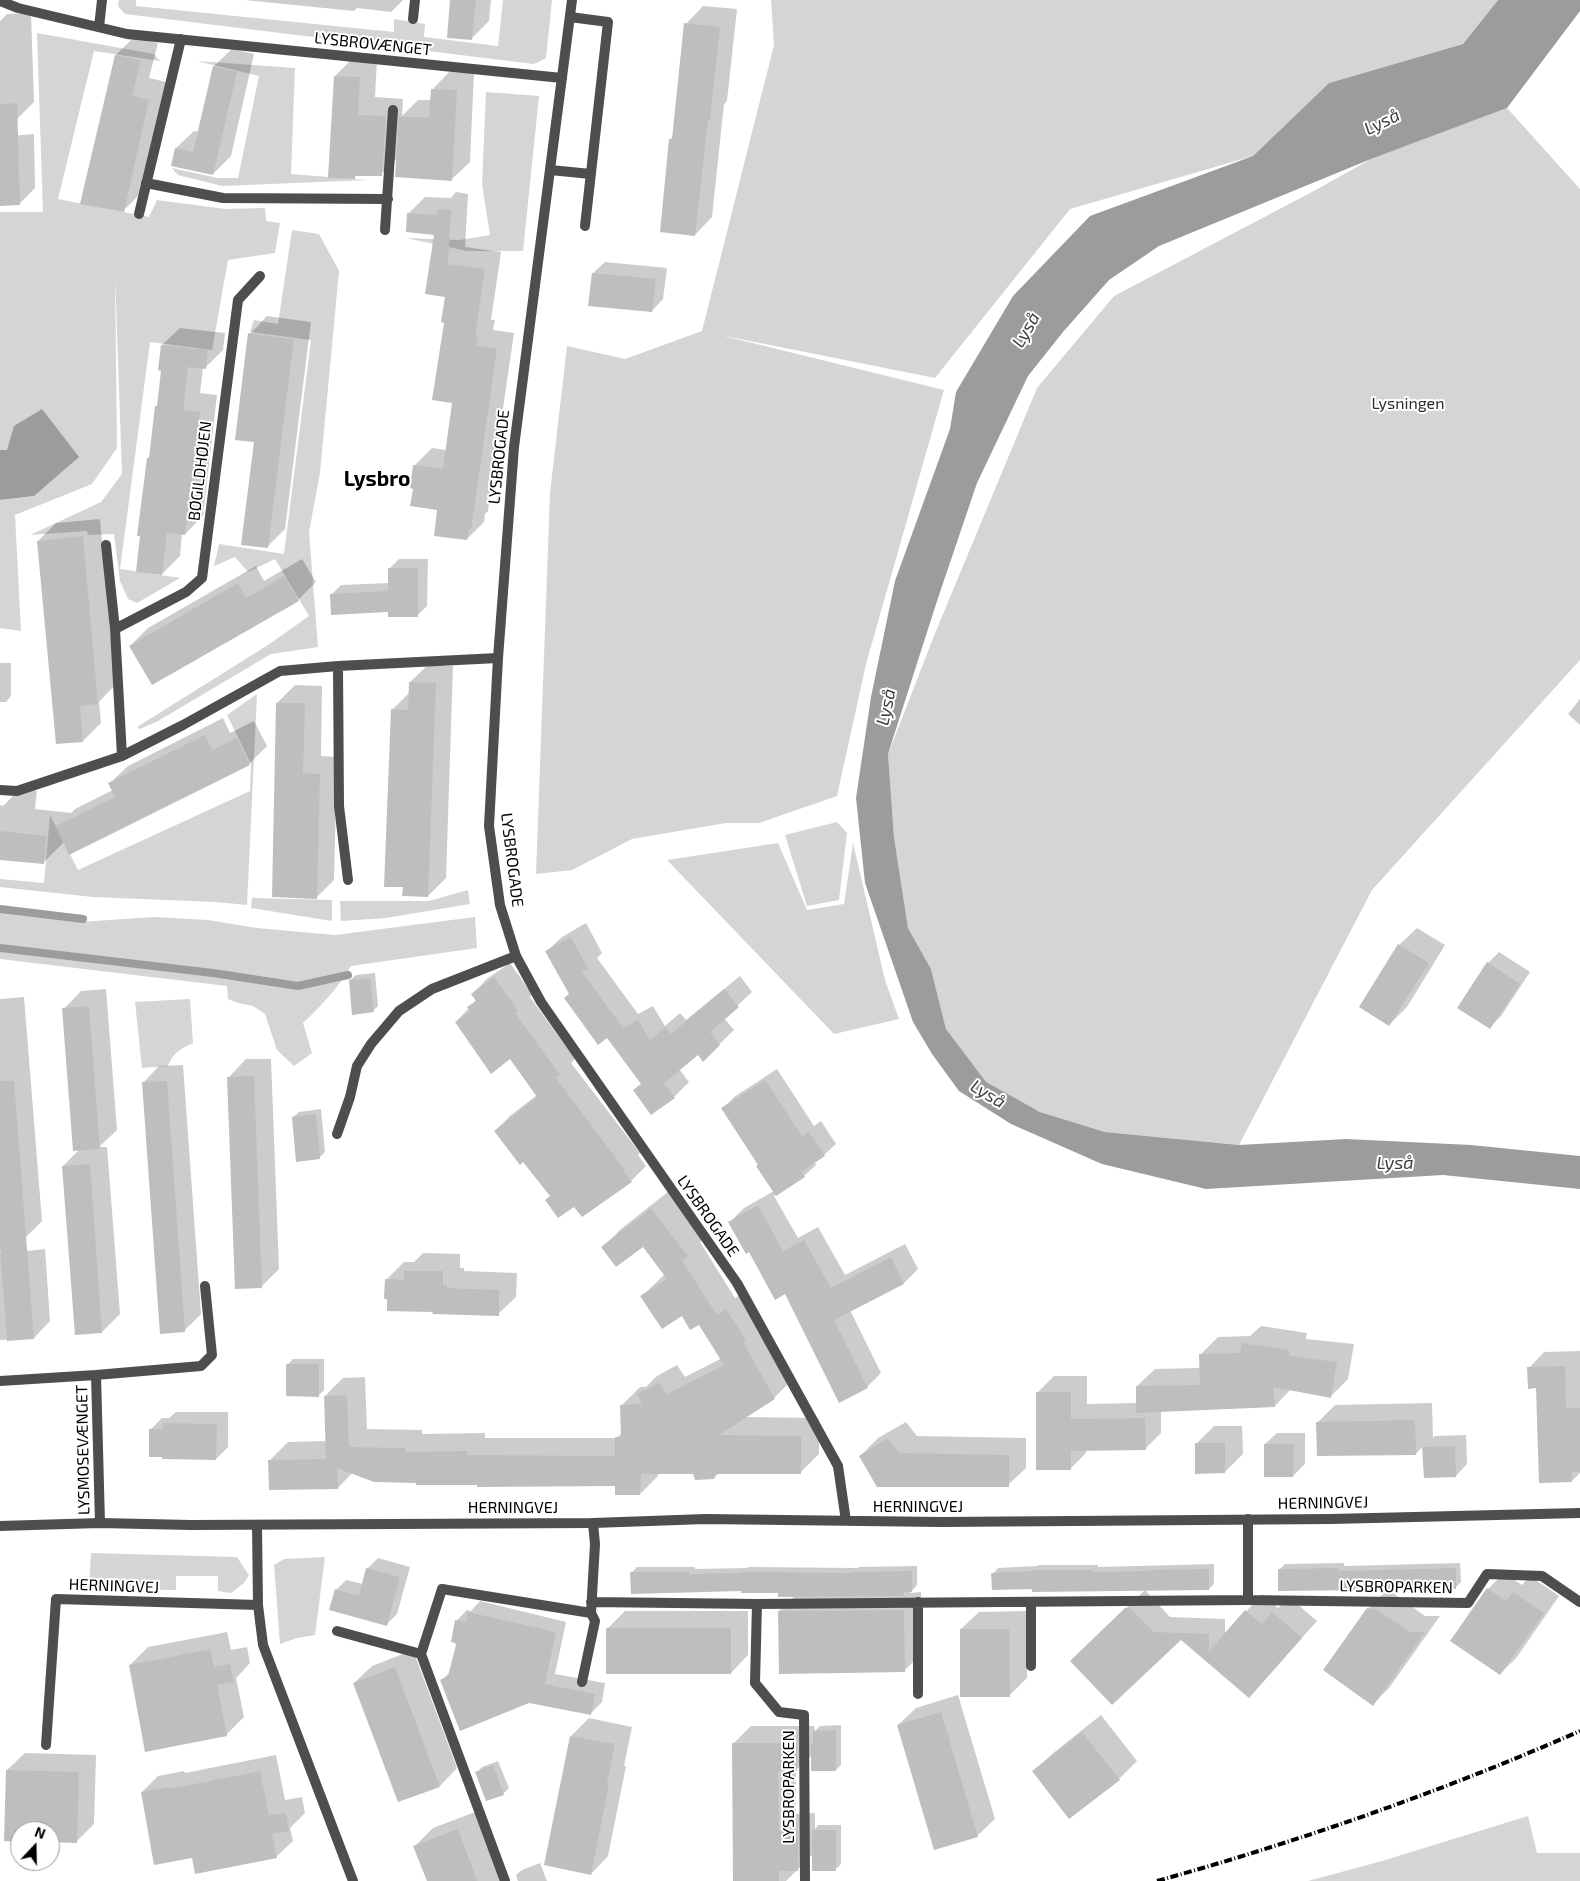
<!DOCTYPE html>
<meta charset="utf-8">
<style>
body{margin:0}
#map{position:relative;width:1580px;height:1881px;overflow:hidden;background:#fff;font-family:"Exo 2",sans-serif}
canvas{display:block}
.north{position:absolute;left:10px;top:1821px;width:50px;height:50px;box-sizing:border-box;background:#fff;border:1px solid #999;border-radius:50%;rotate:21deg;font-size:14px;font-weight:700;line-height:20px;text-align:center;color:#000}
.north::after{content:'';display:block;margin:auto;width:18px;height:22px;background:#000;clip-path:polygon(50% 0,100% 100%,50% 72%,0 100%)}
</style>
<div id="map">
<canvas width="1580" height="1881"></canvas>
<div class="north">N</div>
</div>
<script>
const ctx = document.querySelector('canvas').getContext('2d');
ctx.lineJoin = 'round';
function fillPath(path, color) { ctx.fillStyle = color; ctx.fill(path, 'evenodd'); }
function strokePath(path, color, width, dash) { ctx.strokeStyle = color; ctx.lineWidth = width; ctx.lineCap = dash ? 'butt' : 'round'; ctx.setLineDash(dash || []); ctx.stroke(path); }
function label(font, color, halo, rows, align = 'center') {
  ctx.font = font + ' "Exo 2",sans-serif'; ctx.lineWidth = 4; ctx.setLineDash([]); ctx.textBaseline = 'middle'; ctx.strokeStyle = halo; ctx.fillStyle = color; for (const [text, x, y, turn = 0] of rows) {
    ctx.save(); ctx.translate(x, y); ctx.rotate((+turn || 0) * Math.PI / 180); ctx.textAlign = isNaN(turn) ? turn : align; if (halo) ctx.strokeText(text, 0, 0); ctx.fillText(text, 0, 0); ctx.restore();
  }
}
const green = new Path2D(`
 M119,0h17v6l258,26v-13l31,5 -1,13 74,9 5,-46h49l-6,58 -12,6 -409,-50 -7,-8z
 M771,0h727l-35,44 -134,39 -76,73 -183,53 -135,169 -215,-43 224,55 -78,274 -29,132 -78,27h-33l-94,16 -60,31 -36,4 14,-381 17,-147 58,13 77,-28 72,-286z
 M37,33l117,21 6,7 -66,-10 -36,148 91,18 8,-17 68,9 40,-1 1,13 14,2 -5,30 -47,7 -16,90 -62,-8 -30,227 60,9 -43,25 -9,-4 -8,-18 -6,-47 -26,1 -1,-4 -57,4 71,-33 21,-28 -7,-200 2,174 -25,36 -77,31 6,116 -21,-3v-128l34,-4 -27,-46h-7v-238h43z
 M197,61l98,7 -4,106 77,6 -146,6 -44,-11 -6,-7 46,10h20l21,-102z
 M486,92l53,4 -16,155h-56l-61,-13 53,2 31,-5 -8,-51z
 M1507,108l73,81v471l-208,230 -133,255 -134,-13 -65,-20 -55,-30 -39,-53 -15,-60 -23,-41 -14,-91 -6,-83 48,-123 101,-243 77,-92 198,-104 59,-33z
 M292,230l27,4 20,37 -19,202 -11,59 9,115 -47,7 -113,67 -18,8 -3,-2 131,-82 41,-29 -34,-57 -27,13 -13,-15 -21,9 5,-22 65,10 27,-214 -61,-8 4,-12 24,4z
 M257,694l-10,211 -31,-3 -123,-5 -93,-10v-8l44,4 6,-68 28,55 172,-79 1,-27 -24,-49z
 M837,822l10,11 -8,67 -32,6 -22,-71z
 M778,843l29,67 37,-6 9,-61 32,137 14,39 -65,15 -167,-174z
 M468,890l2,14 -84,14 -45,3 -1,-20h89z
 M252,898l80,2v21l-81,-13z
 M0,912l81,10 72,-5 55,3 49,8 78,7 140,-18 2,31 -126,18c-13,22 -29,39 -48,57l9,30 -18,13 -17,-16 -12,-36 -12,-8 -15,-3 -10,-4 -1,-13 -227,-27z
 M190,999l3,44c-13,6 -20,10 -25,23l-26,2 -7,-66z
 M91,1553l146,4 12,18 -5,8 -13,10 -13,-2v-15h-42v14l-87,-1z
 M325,1557l-10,78 -18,3 -17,6 -6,-79 10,-6z
 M1528,1816l9,37h43v28h-272l74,-20z`);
const water = new Path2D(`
 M1498,0h82v11l-73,97 -136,51 -212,87 -50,34 -46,52 -35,44 -51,107 -40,118 -49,153 6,83 14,91 23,41 15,60 40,53 54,30 65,20 134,13 107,-6 125,6 109,11v33l-137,-14 -237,14 -104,-25 -91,-40 -52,-33 -27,-37 -19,-32 -48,-139 -9,-85 15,-101 24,-116 55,-152 6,-37 57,-96 77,-80 163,-60 76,-73 134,-39z
 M42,409l37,48 -45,39 -34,4v-50h7l7,-24z`);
const shadow = new Path2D(`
 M245,0h158l-12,12 -34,-4 -3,3z
 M452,0h39l-2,21 -18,18z
 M703,6l34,3 -10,92 -3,3 -12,113 -17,18 -24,-96 3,-3 12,-112z
 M31,13l3,89 -17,17h-17v-98l7,-7z
 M134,37l24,6 -9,35 17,4 -25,111 -18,18 -41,-8 34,-148z
 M232,49l22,5 -23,102 -18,18 -37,-26 18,-17 5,1 15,-66z
 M353,58l24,2 -2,37 28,2 -1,17 16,-16h13l1,-10 17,-18 25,1 -4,89 -18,17 -54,-21 -17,16h-23l-4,4 -19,-102z
 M34,134l1,54 -16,16h-19v-67z
 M456,192l12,2 -3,53 36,5 -10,68h4l-2,10 21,3 -26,178 -3,3 -1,8 -17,17 -28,-31 -25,-20v-22l18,-18 14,2 7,-49 -8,-79 1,-26 -11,-62 -27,-20 17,-17 26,1z
 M605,262l62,6 -4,31 -11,12 -59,-38z
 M267,316l44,6 -26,207 -18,18 -12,-106 -5,-107z
 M180,328l45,5 -2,17 -18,18h-2l-3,25 17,2 -14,121 -18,18 -3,-1 -2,23 -18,18 -14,-116 2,-2 6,-49 2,-3 4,-34v-25z
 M100,519l15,166 -16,17 2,21 -18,18 -45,-200 18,-18z
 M302,559l14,23 -18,18 -168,46 18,-18 108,-62 8,15z
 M399,559h29l-1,47 -10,10 -28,-5 -57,-17 9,-9 48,-2v-14z
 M0,663h11v33l-5,6h-6z
 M428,665l25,1 -7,212 -18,18 -24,-10 -12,-176 18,-18v-10z
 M295,685l27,1 -1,70 16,1 -3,123 -18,18 -39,-195z
 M1580,699v26l-12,-11z
 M223,718l7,15 24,-12 13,25 -18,18 -185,78 -21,21 -43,-5v-53l3,1 17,-17 17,2 -2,18 36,4 4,-4 38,-19 -3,-7 18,-17z
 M586,923l16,30 -5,5 41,56 15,-8 12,20 15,-13 6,7 54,-44 12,16 -28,26 10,12 -31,30 -5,-7 -19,16 10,13 -15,15 -32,-14 -35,-46 -37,-44 -23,-42 15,-14z
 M1417,928l28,17 -38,62 -18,18 10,-80z
 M1499,952l31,20 -29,44 -11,11 -2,-64z
 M510,963l22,31 -2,3 45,62 -4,4 69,90 -2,2 8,11 -15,15 -57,24 -23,-9 -28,-36 -28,-29 16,-16 26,-20 -27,-37 -54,-36 20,-22 -4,-6 16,-16z
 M375,973l3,33 -5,5 -23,-31 6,-5z
 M106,989l11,141 -18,17h8l13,167 -18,18 -39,-166 17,-17 -16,-140 17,-18z
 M24,997l18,224 -16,16 -26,1v-239z
 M246,1059h25l8,210 -18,18 -32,-210z
 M183,1065l18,249 -17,17 -41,-248 16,-17z
 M777,1069l37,57 7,-5 15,23 -12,11 -10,7 2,3 -12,11 -30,20 24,42 20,-11 27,48 60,-31 13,25 -14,14 -54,27 31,63 -14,14 -118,-136 -19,-29 14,-14 30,-17 -14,-27 -37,-55 11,-12z
 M321,1109l4,43 -6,6 -26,-41 6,-5z
 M669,1191l36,46 -5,5 35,56 10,-6 47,88 -18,18 -30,19 75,1v36l-18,18 -82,1 -5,5 -20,-5h-36v3l-18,18 -23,-9 -200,-4 -64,-9 -15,16 -68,-28 18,-18 39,-1 -2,-45 18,-18 22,-1 2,52 55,1v4l63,-1v5h131l6,-5v-28l18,-18h6l11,-11 20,-11 8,12 37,-19 -23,-35 -57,-27 23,-22 -22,-29 -40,2 18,-18z
 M45,1249l5,72 -16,17 -34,2v-86z
 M423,1253l37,1v14h4v3l53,2 -1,24 -18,17 -64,-3 -46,-13 -2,-18 18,-18h10z
 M1261,1326l46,7 -1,6 48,5 -6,35 -18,18 -39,-8 -16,17 -114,4v23l-16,16 -59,1v3l-16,16 -32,-77 16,-16h33v28l50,-1v-17l18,-17 46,-1v-14l17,-17 32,-1z
 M1580,1351v122l-8,8 -34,-94 -9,-19 15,-16z
 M293,1359h31v31l-5,5 -31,-31z
 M1432,1403l1,35 2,-2 31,-1 1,29 -11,12 -31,1 -2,-31 -7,8 -98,-32 17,-17z
 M176,1412h52v35l-12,12 -66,-29 12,-12h7z
 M906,1422l11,14 109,2v30l-18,17 -148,-29 18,-18z
 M1214,1426h28l1,28 -18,18 -29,-28z
 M1277,1433h28v31l-12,12 -28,-32z
 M378,1558l32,9 -13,47 -10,10 -51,-34 10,-10 17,4 4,-15z
 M1344,1563v3l116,-3 1,19 -6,6 -176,-18 6,-6z
 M1214,1564v20l-5,5 -175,-1 -41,-14 5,-6 39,-2 2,-1h59v2z
 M917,1566v19l-7,8 11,-1 1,61 -18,18 -125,-60 16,-15 -16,-4 -36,-2 -111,-18 5,-5h58v2l52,-1 1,-1 110,1 1,-1z
 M1504,1573l18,12 8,-9 29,20 -42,61 -17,17 -12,-85z
 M1145,1590l25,27 55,2v16l37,-41 16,14 11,-11 28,24 -68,76 -68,-59 -93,7z
 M1384,1593h9l32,23h15l-51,72 -16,16 -5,-95z
 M480,1601l86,21 -11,52 50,9 -3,19 -11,11 -149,-33 9,-9 6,-27 -1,-23 11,-11 4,1z
 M625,1611h123v44l-17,18 -124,-44z
 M1027,1611v67l-18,18 -48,-67 18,-17z
 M227,1632l4,18 16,-3 3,16 -14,15 8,39 -18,18 -96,-70 18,-18z
 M413,1650l44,118 -17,18 -42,15 -44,-118 18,-17z
 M958,1695l37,124 -18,17 -79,-111 18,-17z
 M1101,1715l36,46 -18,18 -49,39 -36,-47 18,-17z
 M589,1718l43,9 -8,39h2l-18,90 -17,18 -46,-10 26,-128z
 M841,1725v40l-5,5 -24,-15 -16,15v44l19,-1v16l3,-4h23v39l-5,5 -23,-15 -27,27h-51l-2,-137 18,-18h63l1,5 5,-5z
 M25,1753l71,2 -2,69 -18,18 -26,-1v-10h-30v9l-13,-70z
 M276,1755l9,45 17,-3 3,16 -15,15 3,13 -17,16 -134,-65 16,-16 26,-5 1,2z
 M498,1761l11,27 -6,6 -26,-22 5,-5z
 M475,1812l26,69h-73l-13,-35 18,-18z
 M540,1863l7,18h-29l-2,-6 6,-5z`);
const stream = new Path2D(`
 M0,909l83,10
 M0,948l213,25 85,13 50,-11`);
const building = new Path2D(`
 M450,0h26l-4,40 -25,-2z
 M684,23l36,4 -10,93h-2l-13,116 -35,-4 9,-93h3z
 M115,55l26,5 -9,36 17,4 -25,112 -44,-8z
 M213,66l24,6 -24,103 -42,-9 4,-18 18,4z
 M334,76l26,1 -2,38 28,1 -4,60h-27v3l-27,-1z
 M431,89l26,1 -5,91 -57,-4 4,-60h30z
 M17,103l3,102 -20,1v-102z
 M438,209l13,1 -3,54 37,5 -10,68h3l-1,9 20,3 -26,181 -2,-1 -2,11 -33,-4 3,-26 -27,-4 3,-17 -3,-1 3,-23 30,4 9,-66 -20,-3 12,-77 -3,-1 4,-25 -20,-3 9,-59 -28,-3 1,-19 30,2z
 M592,273l64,6 -4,33 -64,-6z
 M248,333l46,6 -26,209 -27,-3 13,-103 -19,-2z
 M161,345l47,5 -2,19 -18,-2 -5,43 17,2 -2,18 -13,105 -18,-2 -5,42 -26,-3 4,-36h-3l10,-78h2l6,-52h2l4,-35 -3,-1z
 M83,536l15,168 -18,2 3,36 -27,2 -19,-203z
 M388,568h30v49h-30v-5l-57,3 -1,-21 58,-3z
 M284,576l15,25 -147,84 -23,-39 109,-63 8,15z
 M409,682l27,1 -8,214 -26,-1 1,-9h-19l7,-178 17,1z
 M276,703h29l-2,70 17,1 -3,125 -45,-2z
 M205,735l7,15 25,-12 13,27 -181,90 -13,-29 59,-29 -7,-14z
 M0,831l47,5 -3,28 -44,-4z
 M571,937l17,32 -6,3 41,56 15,-8 12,20 15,-13 6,7 53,-45 15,18 -29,25 10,13 -17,17 -5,-7 -34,28 11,15 -24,17 -18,-25 8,-6 -34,-46 -9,7 -34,-47 5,-4 -24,-43z
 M1398,944l31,19 -40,63 -30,-19z
 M1487,962l33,22 -30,45 -33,-21z
 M494,977l24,34 -3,2 45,62 -4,3 69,92 -2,1 9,11 -50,35 -8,-10 -16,11 -13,-18 5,-4 -27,-34 -3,3 -26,-34 43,-34 -27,-38 -19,15 -36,-52 15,-11 -3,-4 9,-6 -5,-7z
 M370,978l4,34 -22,3 -3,-35z
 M89,1006l11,143 -27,2 -11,-143z
 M254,1076l8,212 -27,1 -8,-212z
 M765,1080l37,56 7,-4 16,24 -24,16 4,5 -29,19 -20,-30 2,-1 -37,-57z
 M0,1081h14l20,258 -27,2 -7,-93z
 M167,1081l18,251 -25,2 -18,-252z
 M316,1114l4,45 -24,3 -4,-45z
 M90,1164l12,169 -27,2 -13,-169z
 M758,1205l25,46 21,-11 27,48 60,-31 13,27 -70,36 34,68 -29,15 -54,-109 -10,6 -26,-48 -3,2 -18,-32z
 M651,1208l37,48 -6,5 35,54 9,-6 20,31 -3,2 32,57 -56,36 82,1v38h-86l-1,5 -19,1 -2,-6h-52l-1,21h-25v-9l-138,1v-2h-61v-2l-42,-1 -37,-14 1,21 -69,1 -1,-30 58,-1 -2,-63 23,-1 2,52 56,1v4l62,-1v4l148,1v-19h6l-1,-32 22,-1 -5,-10 22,-11 8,11 57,-29 -25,-40 -9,5 -8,-14 -20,13 -22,-33 27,-17 -24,-32 -27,20 -15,-20z
 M404,1271h39v14h4v3l52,2v26l-67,-2 1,-2 -46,-1v-12h-3l1,-20 19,1z
 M1242,1343l47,7v6l48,6 -6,36 -58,-11 2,20 -139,6v-27l64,-1 -1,-31 41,-1z
 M286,1364h33v33l-33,-1z
 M1565,1366l1,42h14v64h-8v10l-33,1 -3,-95 -8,1 -1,-22z
 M1036,1392h35v27l74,-1 1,32 -75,1v19h-35z
 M1415,1420l1,35 -99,1 -1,-34z
 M163,1423l54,1 -1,36 -54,-1v-2h-13v-28h14z
 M888,1438l11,15 110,2v32h-132l-18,-31z
 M1195,1443h30v30l-30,1z
 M1264,1444h30l-1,33h-29z
 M1455,1446l1,31 -32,1 -2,-31z
 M366,1568l34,9 -13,49 -58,-16 6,-21 24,7z
 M1339,1568v3l117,-3v21l-178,2v-22z
 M1209,1569v21l-177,2v-3l-40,1 -1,-17 41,-2v-1h61v2l56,-1v-1z
 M912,1571v21h-8v4l-126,1v-4h-37v-2l-110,3 -1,-22h60v2l51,-1v-1l111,1v-1z
 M1487,1588l19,13 7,-9 31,21 -44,62 -50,-34z
 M1125,1608h5l24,24 55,2v17l36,-41 17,14 10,-12 30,26 -53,60 -68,-58 -69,65 -42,-44z
 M1367,1608l9,1 33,23h16l-52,74 -50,-36z
 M904,1610l1,62 -126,2 -1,-63z
 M468,1612l88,20 -11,52 50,10 -4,21 -62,-12 -69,28 -20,-51 8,-4 8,-31 -1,-2 -4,-1 4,-22 11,2z
 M606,1628h125v46h-125z
 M960,1629h49l1,68h-50z
 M210,1649l4,18 16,-3 4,18 -17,3 10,51 -82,16 -16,-87z
 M395,1667l45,120 -42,15 -45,-119z
 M941,1712l37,125 -44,13 -37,-125z
 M836,1730v41h-25v-28h2v-12z
 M1082,1732l38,48 -51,39 -37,-48z
 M570,1736l45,8 -8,39 2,1 -18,91 -47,-10z
 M732,1743h65v28h-19l1,60h19v40h-19v10h-46z
 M493,1765l11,30 -18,6 -11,-29z
 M6,1770l73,2 -2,71 -27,-1v-11h-30v11l-16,-1z
 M260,1771l9,44 17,-2 3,18 -17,3 5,24 -82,16 -3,-16 -38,7 -13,-73 27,-5 1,2z
 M458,1829l19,52h-50l-14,-35z
 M812,1830h24v41h-24z`);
const minor = new Path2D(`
 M0,1l18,7 109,26 435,44
 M570,17l38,5 -23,204
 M413,19l2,-19
 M99,27l3,-27
 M550,170l41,4
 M146,183l77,15 165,1
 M139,214l42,-175
 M385,230l8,-120
 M106,545l9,84 7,127 61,-31 97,-54 58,-5 160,-8
 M115,629l71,-37 16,-14 36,-278 22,-24
 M338,666l1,140 9,74
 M0,790l17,1 105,-35
 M337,1134l13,-37 7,-31 14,-22 28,-33 33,-22 84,-33
 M0,1381l96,-6
 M100,1523l-4,-148 105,-9 11,-11 -7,-69
 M257,1525l1,80 5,40 90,236
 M1248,1600v-81
 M591,1602l166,2 491,-4 220,3 19,-29 55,2 38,26
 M1031,1603v63
 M757,1604l-2,79 24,29 25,3 1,166
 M337,1631l84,23
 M582,1682l13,-61 -4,-8
 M918,1694v-92
 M46,1745l10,-146 202,6
 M505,1881l-84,-227 21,-65 149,24 4,-69 -2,-21`);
const tertiary = new Path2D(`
 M572,0l-58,447 -16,211 -9,168 11,79 16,51 25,46 196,281 101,183 8,55
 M0,1526l100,-3 91,2 402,-2 113,-4 235,3 390,-3 249,-6`);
const rail = new Path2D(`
 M1157,1881c144,-40 286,-90 423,-150`);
const streetNames = [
 ["LYSBROVÆNGET",373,44,6],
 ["LYSBROGADE",499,457,-84],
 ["BØGILDHØJEN",200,471,-83],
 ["LYSBROGADE",512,860,83],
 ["LYSBROGADE",708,1216,55],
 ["LYSMOSEVÆNGET",83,1450,-91],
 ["HERNINGVEJ",1323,1503,-1],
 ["HERNINGVEJ",918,1507],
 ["HERNINGVEJ",513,1508],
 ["HERNINGVEJ",114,1586,2],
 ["LYSBROPARKEN",1396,1587,1],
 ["LYSBROPARKEN",789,1787,-90]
];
const parkNames = [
 ["Lysningen",1408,404]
];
const waterNames = [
 ["Lyså",1382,122,-26],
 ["Lyså",1026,330,-60],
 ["Lyså",886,707,-78],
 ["Lyså",988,1094,31],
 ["Lyså",1395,1163]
];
const districtNames = [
 ["Lysbro",377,479]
];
fillPath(green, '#d5d5d5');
fillPath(water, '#9c9c9c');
fillPath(shadow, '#0003');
strokePath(stream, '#9c9c9c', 8);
fillPath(building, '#bebebe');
strokePath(minor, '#4e4e4e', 10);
strokePath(tertiary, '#4e4e4e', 10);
strokePath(rail, '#000', 4, [8, 2.5, 1, 2.5]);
label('16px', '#000', '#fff', streetNames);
label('16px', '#2c2c2c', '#fff', parkNames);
label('italic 18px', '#3d3d3d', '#fff', waterNames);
label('bold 21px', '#000', '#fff', districtNames);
</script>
